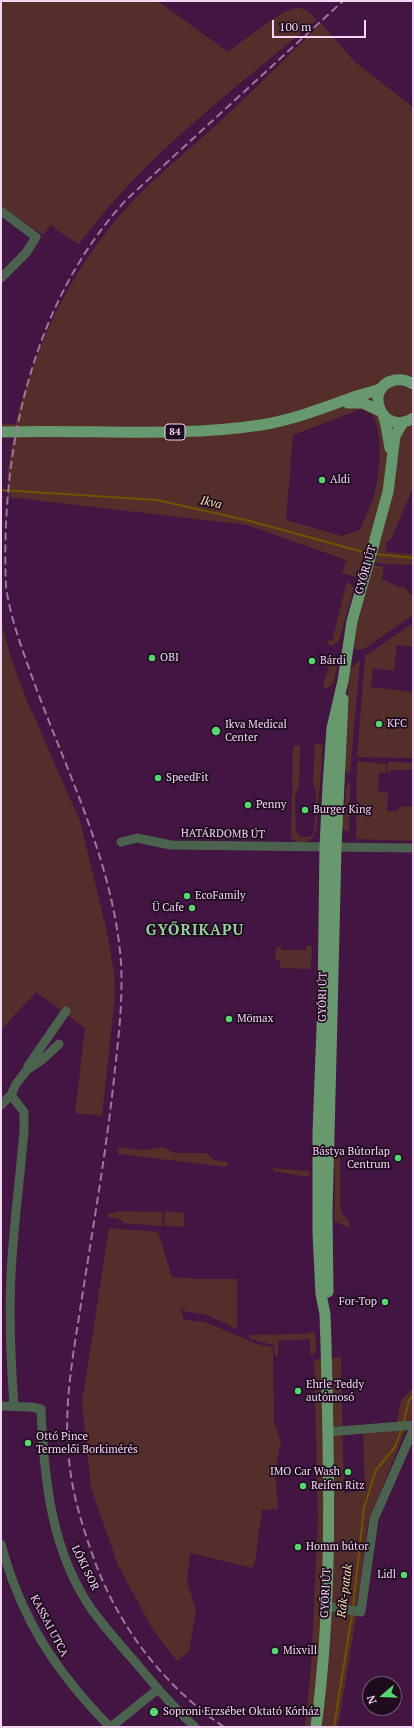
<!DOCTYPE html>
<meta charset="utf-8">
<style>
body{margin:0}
#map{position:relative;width:414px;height:1728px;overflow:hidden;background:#421542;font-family:"PT Serif",serif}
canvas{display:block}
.frame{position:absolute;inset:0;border:2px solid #f3d7f2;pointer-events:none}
.north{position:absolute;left:362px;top:1676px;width:40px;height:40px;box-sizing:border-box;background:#1e0b1e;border:1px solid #735d73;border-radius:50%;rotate:251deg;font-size:11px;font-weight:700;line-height:16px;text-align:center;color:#f3d7f2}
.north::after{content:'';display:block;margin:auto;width:14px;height:18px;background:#56d671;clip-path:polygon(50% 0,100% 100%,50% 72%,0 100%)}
.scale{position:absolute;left:272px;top:20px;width:94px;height:18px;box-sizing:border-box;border:2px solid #f3d7f2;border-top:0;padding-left:5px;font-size:12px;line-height:14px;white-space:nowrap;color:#f3d7f2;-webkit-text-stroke:3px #1e0b1e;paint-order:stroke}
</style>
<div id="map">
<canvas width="414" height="1728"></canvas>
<div class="frame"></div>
<div class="north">N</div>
<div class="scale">100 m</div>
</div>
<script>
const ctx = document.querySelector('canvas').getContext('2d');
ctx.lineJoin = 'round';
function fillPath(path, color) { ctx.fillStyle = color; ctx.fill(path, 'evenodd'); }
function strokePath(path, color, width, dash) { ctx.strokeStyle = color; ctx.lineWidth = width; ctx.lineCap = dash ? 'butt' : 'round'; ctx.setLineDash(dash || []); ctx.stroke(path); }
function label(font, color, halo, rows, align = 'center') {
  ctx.font = font + ' "PT Serif",serif'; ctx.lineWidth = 3.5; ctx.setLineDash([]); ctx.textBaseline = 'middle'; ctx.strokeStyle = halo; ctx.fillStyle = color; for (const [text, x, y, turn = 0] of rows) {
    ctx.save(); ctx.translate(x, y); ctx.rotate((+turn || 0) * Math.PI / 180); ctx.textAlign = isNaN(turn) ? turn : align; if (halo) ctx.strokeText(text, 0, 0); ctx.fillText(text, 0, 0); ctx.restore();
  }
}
const green = new Path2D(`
 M1,1h157l70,51c12,-9 57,-44 68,-44 10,0 15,6 21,12 -83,69 -174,137 -238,224l-15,-9 -13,-10 -8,10 -42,-29z
 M321,23l34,39 58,45v380l-22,52 -6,5 2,8 26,2v11l-29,-1 -10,-2 -1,3 11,2 -2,12 19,9 2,-2 10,11v18l-49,34 -7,1 -4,-4 2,-18 12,-48 -25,-7 4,-13 -99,-35 -239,-28v-28l5,-32 -12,-1v-12h14c20,-77 54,-151 107,-211 28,-32 62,-59 93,-87 36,-33 71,-68 106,-103zM361,409l12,6c11,22 7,66 -2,89 -3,9 -7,17 -11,26l-18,6 -56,-16 7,-85z
 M347,581l7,7 -15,53 -7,5 -4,-2 -1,-4 5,1z
 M1,622l10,36 14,38 55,125 28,115 6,37 1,24 -13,119 -27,-3 10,-85 -49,-36 -35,38z
 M413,623v24l-16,-2 -3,26 -21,-3 -2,19 42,5v66l-55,-1 -1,-1 8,-100z
 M332,655l7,3 -6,26 -7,5 -3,-2z
 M360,660l-10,114 -4,-1 -2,-11 5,-89 2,-5z
 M315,743l8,2 -7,86c-3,10 -10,12 -19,12l-6,-5 2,-92 7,-1 -1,41 -4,10 1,35 5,6h9l4,-4 2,-42 -3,-6z
 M357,761l29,3v9h-7l-1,19 10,1 -1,18h10l2,-4 14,-1v35l-57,-2z
 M389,762l24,1v7h-22l-1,3 -3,-1 1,-9z
 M347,783h3l-1,48h-4l-3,-4z
 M281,945v5h25v-4h6l-1,23 -31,-1v-7l-5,-1 1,-12z
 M119,1147l22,3 23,-3 10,6h33l7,7 14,2 -1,5 -109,-13z
 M334,1155l6,2v51l2,5 7,9v6l-15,-7 1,-48 -2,-14z
 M273,1168l36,3 1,3 -3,3 -34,-6z
 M121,1211l42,1 -1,14 -39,-3 -3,-4 -13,-2 1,-3z
 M165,1211l19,2v14l-20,-1z
 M109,1228l49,4 14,45 25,2h40v50l-30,-14 -23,-4 -4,-6 4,15 21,2 52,22 16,3 1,75 7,19 -6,31 3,37 -16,1 -7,52 -3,6 -62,-15 -3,28 9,29 -7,41 -12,10 -24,-31 -35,-65 -27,-77 -9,-85z
 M309,1332l6,1 1,17 -2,4 -4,1v-16l-32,2v15h-3l-1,-11 -25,-6v-4l57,-1z
 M341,1357l3,136 21,-3 -2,-56 32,-4 6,-30 12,-12v32l-6,1 -2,10 -37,92 -10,82 -20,122h-33l6,-61 7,-146 -4,-160z`);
const stream = new Path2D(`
 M1,490l156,10 93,21 117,32
 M375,554l38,4
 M403,1424l6,-23 4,-6
 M353,1607l11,-99 12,-38 19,-23 7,-19
 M334,1727l18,-113`);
const minor = new Path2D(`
 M1,211l35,26 -10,16 -25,25
 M121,842l16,-4 34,7 242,3
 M28,1066l38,-55
 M11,1095l13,17v18c-3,38 -8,76 -11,115 -5,53 -3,107 1,161
 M1,1105l10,-10 5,-11 11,-14 16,-11 16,-15
 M1,1406l30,1 10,2c3,70 10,142 51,201 14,19 30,37 45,54 18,22 37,44 58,63
 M328,1432l85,-7
 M1,1544c20,75 55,128 109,183
 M326,1606l35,6 13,-93 39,-89
 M111,1727l47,-38`);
const major = new Path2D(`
 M413,384c-6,-4 -11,-5 -18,-4 -33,7 -13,58 18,38
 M348,403h15l17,8
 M383,414l3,11 4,23
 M1,432c86,-3 174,6 260,-7 31,-5 60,-16 90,-27 10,-4 21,-5 31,-10
 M375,539l13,-47 7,-56 8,-14
 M328,1292l-1,-79 5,-197 4,-169 7,-148
 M316,1727c17,-127 13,-256 10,-383l-1,-30 -4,-20 -3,-61v-100l5,-132 2,-154 3,-61 4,-58 11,-47 9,-60 23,-81`);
const rail = new Path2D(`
 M224,1727c-59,-40 -104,-98 -129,-165 -12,-34 -23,-67 -26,-103 -6,-53 4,-103 12,-155 12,-78 26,-156 34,-235 4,-35 8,-71 6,-107 -8,-102 -56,-193 -90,-288 -10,-28 -21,-58 -25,-87 -6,-137 26,-285 120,-387l217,-199`);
const markers = [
 [322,480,4,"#56d671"],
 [152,658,4,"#56d671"],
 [312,661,4,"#56d671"],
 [379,724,4,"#56d671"],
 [216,731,5,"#56d671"],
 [158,778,4,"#56d671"],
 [248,805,4,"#56d671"],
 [305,810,4,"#56d671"],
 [187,896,4,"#56d671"],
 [192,908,4,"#56d671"],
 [229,1019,4,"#56d671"],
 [398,1158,4,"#56d671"],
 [385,1302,4,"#56d671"],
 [298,1391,4,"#56d671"],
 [28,1443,4,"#56d671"],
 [348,1472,4,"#56d671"],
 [303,1486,4,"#56d671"],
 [298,1547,4,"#56d671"],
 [404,1575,4,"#56d671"],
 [275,1651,4,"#56d671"],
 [154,1712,5,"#56d671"]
];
const shields = [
 [175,432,20]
];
const shieldNames = [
 ["84",175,432]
];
const poiNames = [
 ["Aldi",330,480],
 ["OBI",160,658],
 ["Bárdi",320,661],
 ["KFC",387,724],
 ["Ikva Medical",225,725],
 ["Center",225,738],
 ["SpeedFit",166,778],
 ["Penny",256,805],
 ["Burger King",313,810],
 ["EcoFamily",195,896],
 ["Ü Cafe",184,908,"right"],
 ["Mömax",237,1019],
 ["Bástya Bútorlap",390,1152,"right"],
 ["Centrum",390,1165,"right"],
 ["For-Top",377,1302,"right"],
 ["Ehrle Teddy",306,1385],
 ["autómosó",306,1398],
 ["Ottó Pince",36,1437],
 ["Termelői Borkimérés",36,1450],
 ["IMO Car Wash",340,1472,"right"],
 ["Reifen Ritz",311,1486],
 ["Homm bútor",306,1547],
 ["Lidl",396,1575,"right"],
 ["Mixvill",283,1651],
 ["Soproni Erzsébet Oktató Kórház",163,1712]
];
const streetNames = [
 ["GYŐRI ÚT",366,570,-74],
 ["HATÁRDOMB ÚT",223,834,1],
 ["GYŐRI ÚT",323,997,-89],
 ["LÓKI SOR",85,1568,64],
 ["GYŐRI ÚT",326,1593,-87],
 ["KASSAI UTCA",49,1626,62]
];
const waterNames = [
 ["Ikva",211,503,13],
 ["Rák-patak",345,1591,-83]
];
const districtNames = [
 ["GYŐRIKAPU",195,931]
];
fillPath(green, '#542e2a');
strokePath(stream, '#6d5300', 2);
strokePath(minor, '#4b624e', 9);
strokePath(major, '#68986e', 11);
strokePath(rail, '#9c779b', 2, [8, 4]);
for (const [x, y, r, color] of markers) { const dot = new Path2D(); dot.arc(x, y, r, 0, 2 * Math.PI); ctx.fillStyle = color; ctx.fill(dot); strokePath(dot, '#1e0b1e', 1.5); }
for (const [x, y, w] of shields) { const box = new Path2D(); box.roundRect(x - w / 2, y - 8, w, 16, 3); ctx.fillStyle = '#1e0b1e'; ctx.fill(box); strokePath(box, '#f3d7f2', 1); }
label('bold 10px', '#f3d7f2', null, shieldNames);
label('11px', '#f3d7f2', '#1e0b1e', poiNames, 'left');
label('11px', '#f3d7f2', '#1e0b1e', streetNames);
label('italic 12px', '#f8e1ab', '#1e0b1e', waterNames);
ctx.letterSpacing = '1px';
label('bold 15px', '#92d19b', '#1e0b1e', districtNames);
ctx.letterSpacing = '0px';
</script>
